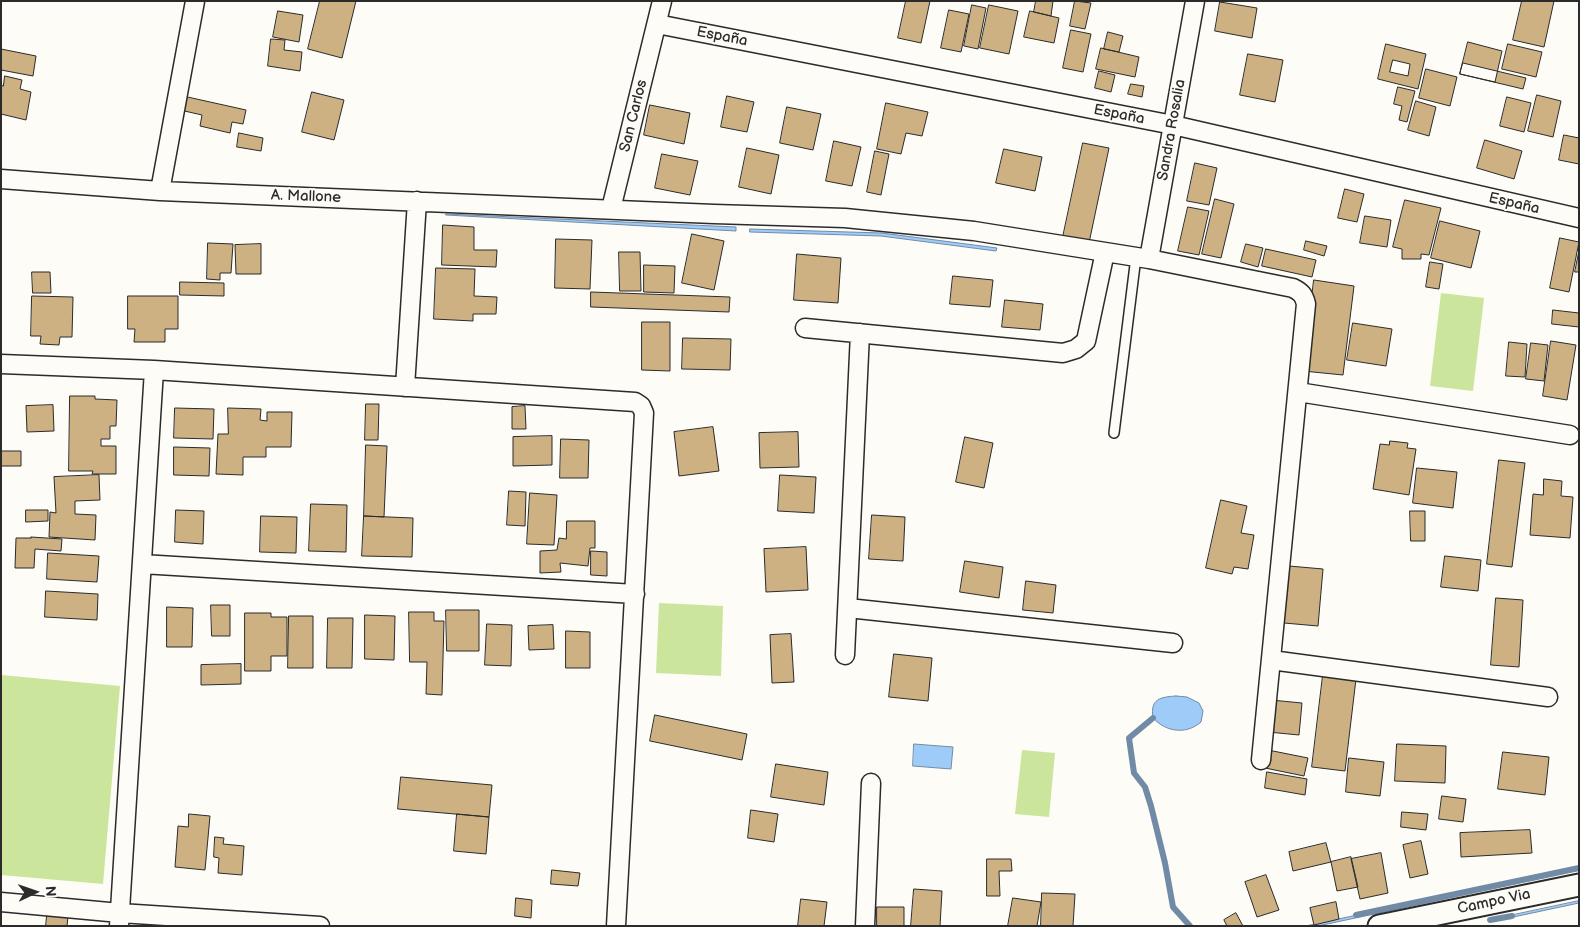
<!DOCTYPE html>
<meta charset="utf-8">
<style>
body{margin:0}
#map{position:relative;width:1580px;height:927px;overflow:hidden;background:#fdfcf7;font-family:"Balsamiq Sans",sans-serif}
canvas{display:block}
.frame{position:absolute;inset:0;border:2px solid #2b2b2b;pointer-events:none}
.north{position:absolute;left:10px;top:867px;width:50px;height:50px;-webkit-text-stroke:4px #fdfcf7;paint-order:stroke;rotate:87deg;font-size:14px;font-weight:700;line-height:20px;text-align:center;color:#2b2b2b}
.north::after{content:'';display:block;margin:auto;width:18px;height:22px;background:#2b2b2b;clip-path:polygon(50% 0,100% 100%,50% 72%,0 100%)}
</style>
<div id="map">
<canvas width="1580" height="927"></canvas>
<div class="frame"></div>
<div class="north">N</div>
</div>
<script>
const ctx = document.querySelector('canvas').getContext('2d');
ctx.lineJoin = 'round';
function fillPath(path, color) { ctx.fillStyle = color; ctx.fill(path, 'evenodd'); }
function strokePath(path, color, width, dash) { ctx.strokeStyle = color; ctx.lineWidth = width; ctx.lineCap = dash ? 'butt' : 'round'; ctx.setLineDash(dash || []); ctx.stroke(path); }
function label(font, color, halo, rows, align = 'center') {
  ctx.font = font + ' "Balsamiq Sans",sans-serif'; ctx.lineWidth = 4; ctx.setLineDash([]); ctx.textBaseline = 'middle'; ctx.strokeStyle = halo; ctx.fillStyle = color; for (const [text, x, y, turn = 0] of rows) {
    ctx.save(); ctx.translate(x, y); ctx.rotate((+turn || 0) * Math.PI / 180); ctx.textAlign = isNaN(turn) ? turn : align; if (halo) ctx.strokeText(text, 0, 0); ctx.fillText(text, 0, 0); ctx.restore();
  }
}
const green = new Path2D(`
 M1441,293l43,5 -11,93 -43,-5z
 M659,603l64,3 -2,70 -65,-3z
 M1,675l119,11 -17,198 -102,-9z
 M1022,750l33,3 -6,64 -34,-3z`);
const water = new Path2D(`
 M446,214l290,13v4l-290,-16z
 M750,229l132,4 115,15 -1,3 -115,-15 -131,-4z
 M1176,696l11,1 12,6 4,8 -2,11c-15,13 -35,10 -48,-4 -3,-19 7,-21 23,-22z
 M914,744l39,3 -2,22 -38,-3z
 M1579,868v2l-261,56h-12z
 M1579,901v2l-75,16v-2z`);
const stream = new Path2D(`
 M1153,718l-24,20 5,35 11,14 6,19 14,57 8,44 17,19
 M1356,915l223,-47
 M1490,920l22,-4`);
const building = new Path2D(`
 M320,1h36l-14,57 -34,-9z
 M906,1h24l-9,42 -23,-5z
 M1036,1h17l-2,15 -17,-4z
 M1075,1l16,2 -6,26 -15,-3z
 M1522,1h32l-10,46 -31,-7z
 M1220,2l37,6 -5,30 -37,-7z
 M972,5l14,3 -8,41 -14,-3z
 M989,5l29,6 -9,43 -29,-6z
 M949,10l20,4 -8,38 -20,-4z
 M278,11l25,4 -4,27 -26,-5z
 M1030,11l29,7 -5,25 -30,-6z
 M1071,30l20,4 -8,38 -20,-4z
 M1108,32l15,4 -4,16 -15,-3z
 M271,39l14,1 -1,10 18,2 -2,19 -32,-5z
 M1468,42l34,9 -7,31 -35,-8z
 M1386,44l40,10 -8,35 -40,-10zM1393,60l17,4 -2,12 -18,-4z
 M1508,44l34,8 -6,25 -34,-8z
 M1101,48l38,9 -4,20 -39,-8z
 M1,49l35,7 -3,20 -32,-6z
 M1248,54l35,6 -8,42 -35,-7z
 M1463,63l63,15 -3,11 -63,-15z
 M1426,69l31,8 -7,29 -31,-8z
 M1099,71l16,4 -4,17 -16,-4z
 M5,76l17,4 -2,9 11,3 -5,28 -25,-6v-29l2,1z
 M1131,84l13,2 -2,11 -14,-3z
 M1398,87l17,4 -8,31 -8,-2 3,-14 -8,-2z
 M312,92l32,8 -10,40 -32,-8z
 M1537,95l24,6 -8,36 -25,-6z
 M183,96l63,14 -3,14 -11,-2 -2,11 -30,-7 2,-11 -22,-5z
 M727,96l27,6 -7,30 -26,-5z
 M1507,97l24,6 -7,29 -24,-6z
 M1416,101l20,6 -7,29 -21,-6z
 M886,103l42,9 -6,24 -16,-3 -5,21 -24,-5z
 M650,105l40,8 -6,31 -40,-9z
 M787,107l34,7 -8,36 -33,-7z
 M239,133l24,5 -2,13 -24,-4z
 M1564,135l15,3v26l-20,-4z
 M1485,140l37,11 -8,28 -37,-11z
 M834,141l27,6 -9,39 -26,-5z
 M1083,143l26,5 -20,95 -26,-6z
 M747,148l32,7 -8,39 -32,-7z
 M1004,149l38,8 -7,34 -39,-8z
 M875,151l14,3 -8,41 -14,-3z
 M662,154l36,7 -8,34 -35,-7z
 M1195,163l22,5 -8,37 -22,-4z
 M1345,189l19,5 -7,28 -19,-4z
 M1215,199l19,5 -13,54 -19,-4z
 M1405,200l36,8 -12,47 -8,-1v5h-19v-10l-9,-2z
 M1188,207l21,4 -10,44 -21,-4z
 M1365,216l26,4 -4,27 -27,-4z
 M1440,221l40,10 -9,37 -40,-10z
 M443,225l31,2v23h23l-1,17 -54,-2z
 M692,234l32,7 -10,49 -32,-7z
 M1560,238l19,4 -10,50 -19,-4z
 M556,239l36,1 -2,49 -35,-1z
 M1306,241l21,5 -3,10 -20,-6z
 M208,243l25,1 -2,29h-11v7l-13,-1z
 M261,244v30h-25l-1,-29z
 M1246,244l17,4 -5,19 -17,-5z
 M1266,249l50,11 -4,17 -50,-11z
 M1579,251v21h-4z
 M619,252h21l1,39h-21z
 M797,254l44,4 -3,45 -44,-3z
 M1430,262l13,2 -4,25 -13,-2z
 M644,265l31,1 -1,27 -30,-1z
 M436,268l39,1 -1,27 23,1 -1,17h-23v7l-39,-2z
 M32,272h18l1,21h-18z
 M953,276l40,4 -3,27 -40,-3z
 M1314,280l40,6 -11,89 -40,-4z
 M180,282l44,1v13l-44,-1z
 M591,292l139,5 -1,15 -138,-5z
 M32,296l41,1 -1,40h-12l-1,8 -19,-1 1,-8h-10z
 M128,296h50v33h-13v13h-31l1,-13h-7z
 M1005,300l38,4 -3,26 -38,-3z
 M1553,310l26,3v14l-27,-3z
 M642,322h28v49l-28,-1z
 M1353,323l39,6 -6,37 -39,-6z
 M683,338l48,1 -1,31 -48,-1z
 M1551,341l25,4 -9,55 -24,-4z
 M1509,342l18,2 -2,33 -19,-1z
 M1531,343l17,2 -4,36 -18,-2z
 M70,396h25v3l22,1 -1,26h-6v13h-9v7h15v28h-24l1,-3h-24z
 M366,404h13l-1,36h-13z
 M53,405l1,26 -27,1 -1,-26z
 M525,406l1,23h-14v-22z
 M175,408l39,1 -1,30 -39,-1z
 M228,408l33,1 -1,11 7,1v-9h25l-1,35h-25v10h-23v18l-27,-1 2,-40h10z
 M713,427l6,44 -40,5 -5,-44z
 M798,432l1,35 -39,1 -1,-35z
 M552,436v29l-39,1v-29z
 M965,437l28,6 -9,45 -28,-6z
 M561,439l28,1 -1,38h-28z
 M1390,441l18,2 -1,5 9,1 -7,46 -36,-6 7,-45 9,1z
 M366,445l21,1 -3,71 -20,-1z
 M174,447l36,1 -1,28 -35,-1z
 M1,451h20v15h-20z
 M1499,460l26,3 -13,104 -25,-3z
 M1417,468l40,4 -4,36 -40,-5z
 M99,475l1,25 -25,1v13l21,1 -1,25 -46,-3 1,-25 6,1 -2,-36z
 M780,475l36,2 -2,36 -36,-2z
 M1544,479l18,2 -1,15 12,1 -3,41 -40,-3 3,-41 10,1z
 M509,491l17,1 -1,34 -18,-1z
 M530,493l27,2 -3,50 -27,-1z
 M1221,500l26,6 -6,27 13,2 -6,34 -14,-2 -2,7 -26,-6z
 M311,504l36,1 -1,47 -37,-1z
 M26,510h22v11l-22,1z
 M176,510l28,1 -1,33 -28,-2z
 M1410,511h15v30h-14z
 M872,515l33,2 -2,44 -34,-2z
 M261,516l36,1 -1,36 -36,-1z
 M364,516l49,2 -1,39 -50,-1z
 M567,521h28v27h-5l-2,18 -28,-3 1,9 -21,1v-22l17,-1 2,-12 7,1z
 M31,537l31,2 -1,12 -26,-2 -1,19h-19l1,-30h15z
 M806,547l2,43 -42,2 -2,-43z
 M591,551l16,1v24l-16,-1z
 M48,553l51,3 -2,26 -50,-3z
 M1445,556l36,4 -3,31 -37,-4z
 M965,561l38,6 -4,31 -39,-6z
 M1289,566l34,3 -5,57 -34,-3z
 M1026,581l30,4 -3,28 -30,-3z
 M46,591l52,3 -1,26 -52,-3z
 M1496,598l27,2 -4,67 -28,-2z
 M211,605h19v31h-18z
 M167,607l26,1 -1,39h-25z
 M446,610h33v41h-32z
 M409,612h25v9h10l-2,74 -16,-1 1,-32h-17z
 M245,613h26v4h16v39h-16v15h-26z
 M365,615l30,1 -1,44 -29,-1z
 M289,616h24v52h-25z
 M328,618h25l-1,50h-25z
 M487,624l25,1 -1,41 -26,-1z
 M553,625l1,24 -25,1 -1,-24z
 M566,631l24,1v36h-24z
 M791,634l3,48 -22,1 -2,-48z
 M894,654l38,4 -4,43 -39,-4z
 M241,664v20l-40,1v-20z
 M1323,675l33,4 -11,92 -33,-4z
 M1271,700l31,3 -3,32 -31,-3z
 M655,715l92,19 -5,26 -92,-19z
 M1397,744l49,2 -1,37 -50,-2z
 M1268,750l40,8 -4,18 -39,-8z
 M1503,752l46,5 -4,38 -47,-6z
 M1349,758l35,4 -4,34 -34,-4z
 M776,764l52,8 -4,33 -53,-8z
 M1267,772l40,7 -2,16 -40,-7z
 M401,777l91,8 -3,32 -91,-8z
 M1442,796l24,3 -3,23 -24,-3z
 M751,810l27,4 -4,28 -26,-4z
 M1402,812l26,2 -2,16 -25,-3z
 M189,814l21,2 -5,54 -30,-3 3,-41 10,1z
 M457,814l32,3 -3,37 -32,-3z
 M1530,830l2,23 -71,4 -1,-24z
 M215,837l9,1 -1,6 21,2 -2,29 -24,-2 1,-15 -5,-1z
 M1421,841l7,33 -18,4 -7,-33z
 M1326,843l5,19 -38,9 -4,-19z
 M1381,853l7,40 -28,6 -9,-40z
 M1351,857l7,30 -21,4 -6,-29z
 M987,859h24l1,12h-13l1,25h-13z
 M552,870l28,3 -2,13 -27,-2z
 M1266,875l13,35 -22,7 -12,-35z
 M914,889l28,2 -2,35h-29z
 M1042,893l33,1 -2,32h-32z
 M516,898l16,2 -1,18 -16,-2z
 M1013,898l28,4 -4,24h-29z
 M801,899l26,3 -3,24h-26z
 M1336,902l3,17 -25,6 -4,-17z
 M877,907h27v19h-27z
 M1236,913l7,13h-16l-3,-6z
 M47,916l21,1 -1,9h-21z`);
const service = new Path2D(`
 M1114,433l22,-176`);
const minor = new Path2D(`
 M657,24l516,101 406,93
 M1,179l159,12 554,23 131,4 129,13 175,28 144,29c8,4 11,7 13,16l-45,456
 M160,191l35,-190
 M611,209l51,-208
 M1149,259l46,-258
 M805,328l258,25 13,-4 10,-8 19,-89
 M1,364l153,6 481,32 6,4 3,7 -28,513
 M405,387l12,-186
 M1298,392l272,43
 M142,564l493,30
 M848,608l325,35
 M845,655l15,-322
 M1271,660l277,37
 M1,902l119,11 200,13
 M119,926l35,-556
 M865,926l6,-143`);
const tertiary = new Path2D(`
 M1379,926l200,-41`);
const streetNames = [
 ["España",722,37,11],
 ["España",1119,115,11],
 ["San Carlos",634,116,-76],
 ["Sandra Rosalia",1172,130,-80],
 ["A. Mallone",306,197,2],
 ["España",1514,204,13],
 ["Campo Via",1494,902,-12]
];
fillPath(green, '#cbe59c');
fillPath(water, '#9fcbf9');
strokePath(water, '#718ba7', 1);
strokePath(stream, '#718ba7', 6);
fillPath(building, '#cdb182');
strokePath(building, '#2b2b2b', 1);
strokePath(service, '#2b2b2b', 12);
strokePath(minor, '#2b2b2b', 21);
strokePath(tertiary, '#2b2b2b', 25);
strokePath(service, '#fdfcf7', 9);
strokePath(minor, '#fdfcf7', 18);
strokePath(tertiary, '#fdfcf7', 21);
label('15px', '#2b2b2b', '#fdfcf7', streetNames);
</script>
